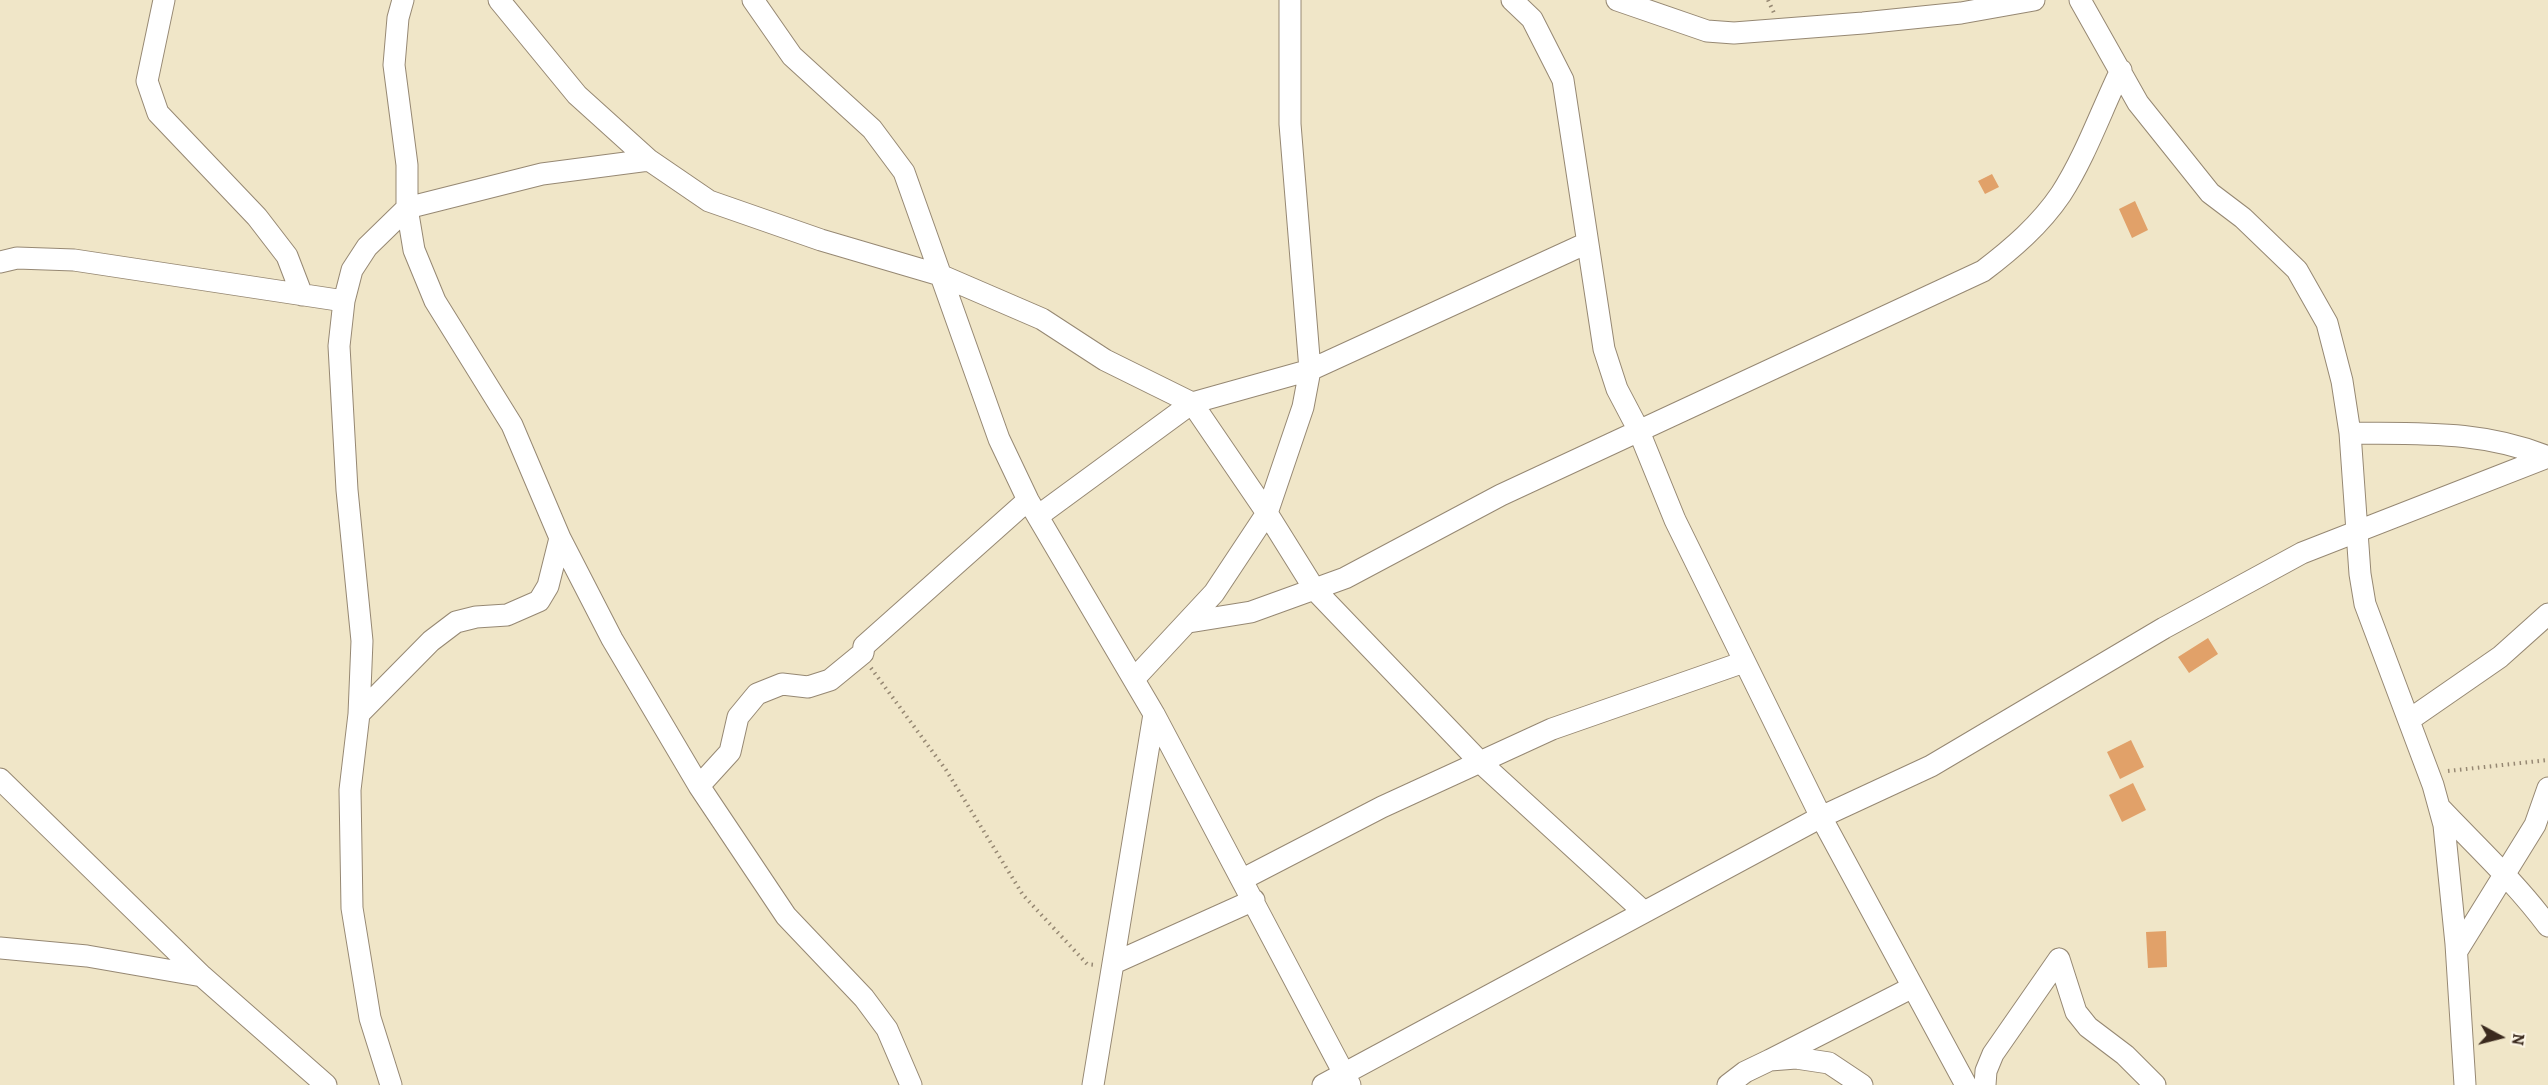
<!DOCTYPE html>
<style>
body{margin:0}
#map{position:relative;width:2548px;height:1085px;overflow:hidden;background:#f0e6c8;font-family:Alegreya,serif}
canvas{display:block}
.north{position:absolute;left:2470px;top:1007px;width:60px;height:60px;-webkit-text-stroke:4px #fcf5e5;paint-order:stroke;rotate:97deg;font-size:16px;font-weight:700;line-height:24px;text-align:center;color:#3b2a1e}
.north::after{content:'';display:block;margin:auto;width:21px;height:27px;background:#3b2a1e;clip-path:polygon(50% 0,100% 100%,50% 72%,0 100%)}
</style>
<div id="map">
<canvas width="2548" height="1085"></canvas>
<div class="north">N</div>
</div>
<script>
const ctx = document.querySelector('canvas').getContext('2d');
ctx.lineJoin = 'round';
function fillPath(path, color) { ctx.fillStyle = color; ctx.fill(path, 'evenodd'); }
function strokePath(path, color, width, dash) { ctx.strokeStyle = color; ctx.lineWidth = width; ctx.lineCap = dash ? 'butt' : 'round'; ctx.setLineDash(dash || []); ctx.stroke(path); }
const building = new Path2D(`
 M1992,174l7,13 -14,7 -7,-13z
 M2135,201l13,29 -16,8 -13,-29z
 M2208,638l10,16 -29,19 -11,-16z
 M2131,740l13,27 -24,12 -13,-27z
 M2133,783l13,27 -24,12 -13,-27z
 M2166,931l1,36 -19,1 -2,-36z`);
const path = new Path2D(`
 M1768,0l6,13
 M871,668l75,102 77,125 64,69 9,1
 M2448,771l100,-11`);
const minor = new Path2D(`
 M164,0l-17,81 11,32 99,104 30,39 15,39
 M403,0l-5,18 -4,47 13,100v43l7,42 21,51 77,124 48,113 52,101 87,147 87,130 78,82 23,31 24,56
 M499,0l78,95 72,65 60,41 112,39 119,35 102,44 63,41 87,43 75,110 48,77 165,172 164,150
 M753,0l39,56 80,73 32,43 95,267 29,61 126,214 196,371
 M1617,0l90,31 27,2 129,-10 98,-10 73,-13
 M2080,0l58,103 72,90 33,25 54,52 30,53 15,58 8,52 10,141 5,30 68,181 11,40 12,119 9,141
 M0,262l17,-4 57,2 270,41
 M2350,433c70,1 132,-3 198,24
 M1038,516l154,-113 118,-33 277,-127
 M1189,622l62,-10 94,-34 156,-83 482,-224c29,-22 57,-46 78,-77 25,-39 40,-83 60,-124
 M1134,679l80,-86 53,-80 36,-106 7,-37 -20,-246v-124
 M359,714l72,-73 25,-19 20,-5 31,-2 32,-14 9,-15 12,-48
 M2409,720l91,-63 48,-43
 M0,779l202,197 124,109
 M699,786l31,-34 8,-35 19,-23 25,-10 26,3 22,-7 33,-27 1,-7 164,-146
 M2441,809c37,39 75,74 107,117
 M1243,879l139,-72 170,-78 192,-67
 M0,948l87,8 115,20
 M2457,951l78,-126 13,-37
 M2059,959l17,53 12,15 37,28 30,30
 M1114,963l140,-63
 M1770,1060l143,-73
 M391,1085l-21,-67 -18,-110 -2,-118 9,-76 3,-73 -15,-151 -8,-144 5,-45 8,-31 15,-23 40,-39 135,-34 107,-14
 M1093,1085l61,-371
 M1323,1085l498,-268 -146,-297 -37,-91 -21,-40 -13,-40 -41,-269 -31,-61 -20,-19
 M1728,1085l17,-13 25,-12 26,-2 33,5 33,22
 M1966,1085l-145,-268 110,-51 233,-138 138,-75 246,-96
 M1985,1085l1,-14 7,-17 66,-95`);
fillPath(building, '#e1a169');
strokePath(minor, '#968873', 23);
strokePath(path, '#968873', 4, [1.5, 4.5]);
strokePath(minor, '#fff', 21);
</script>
